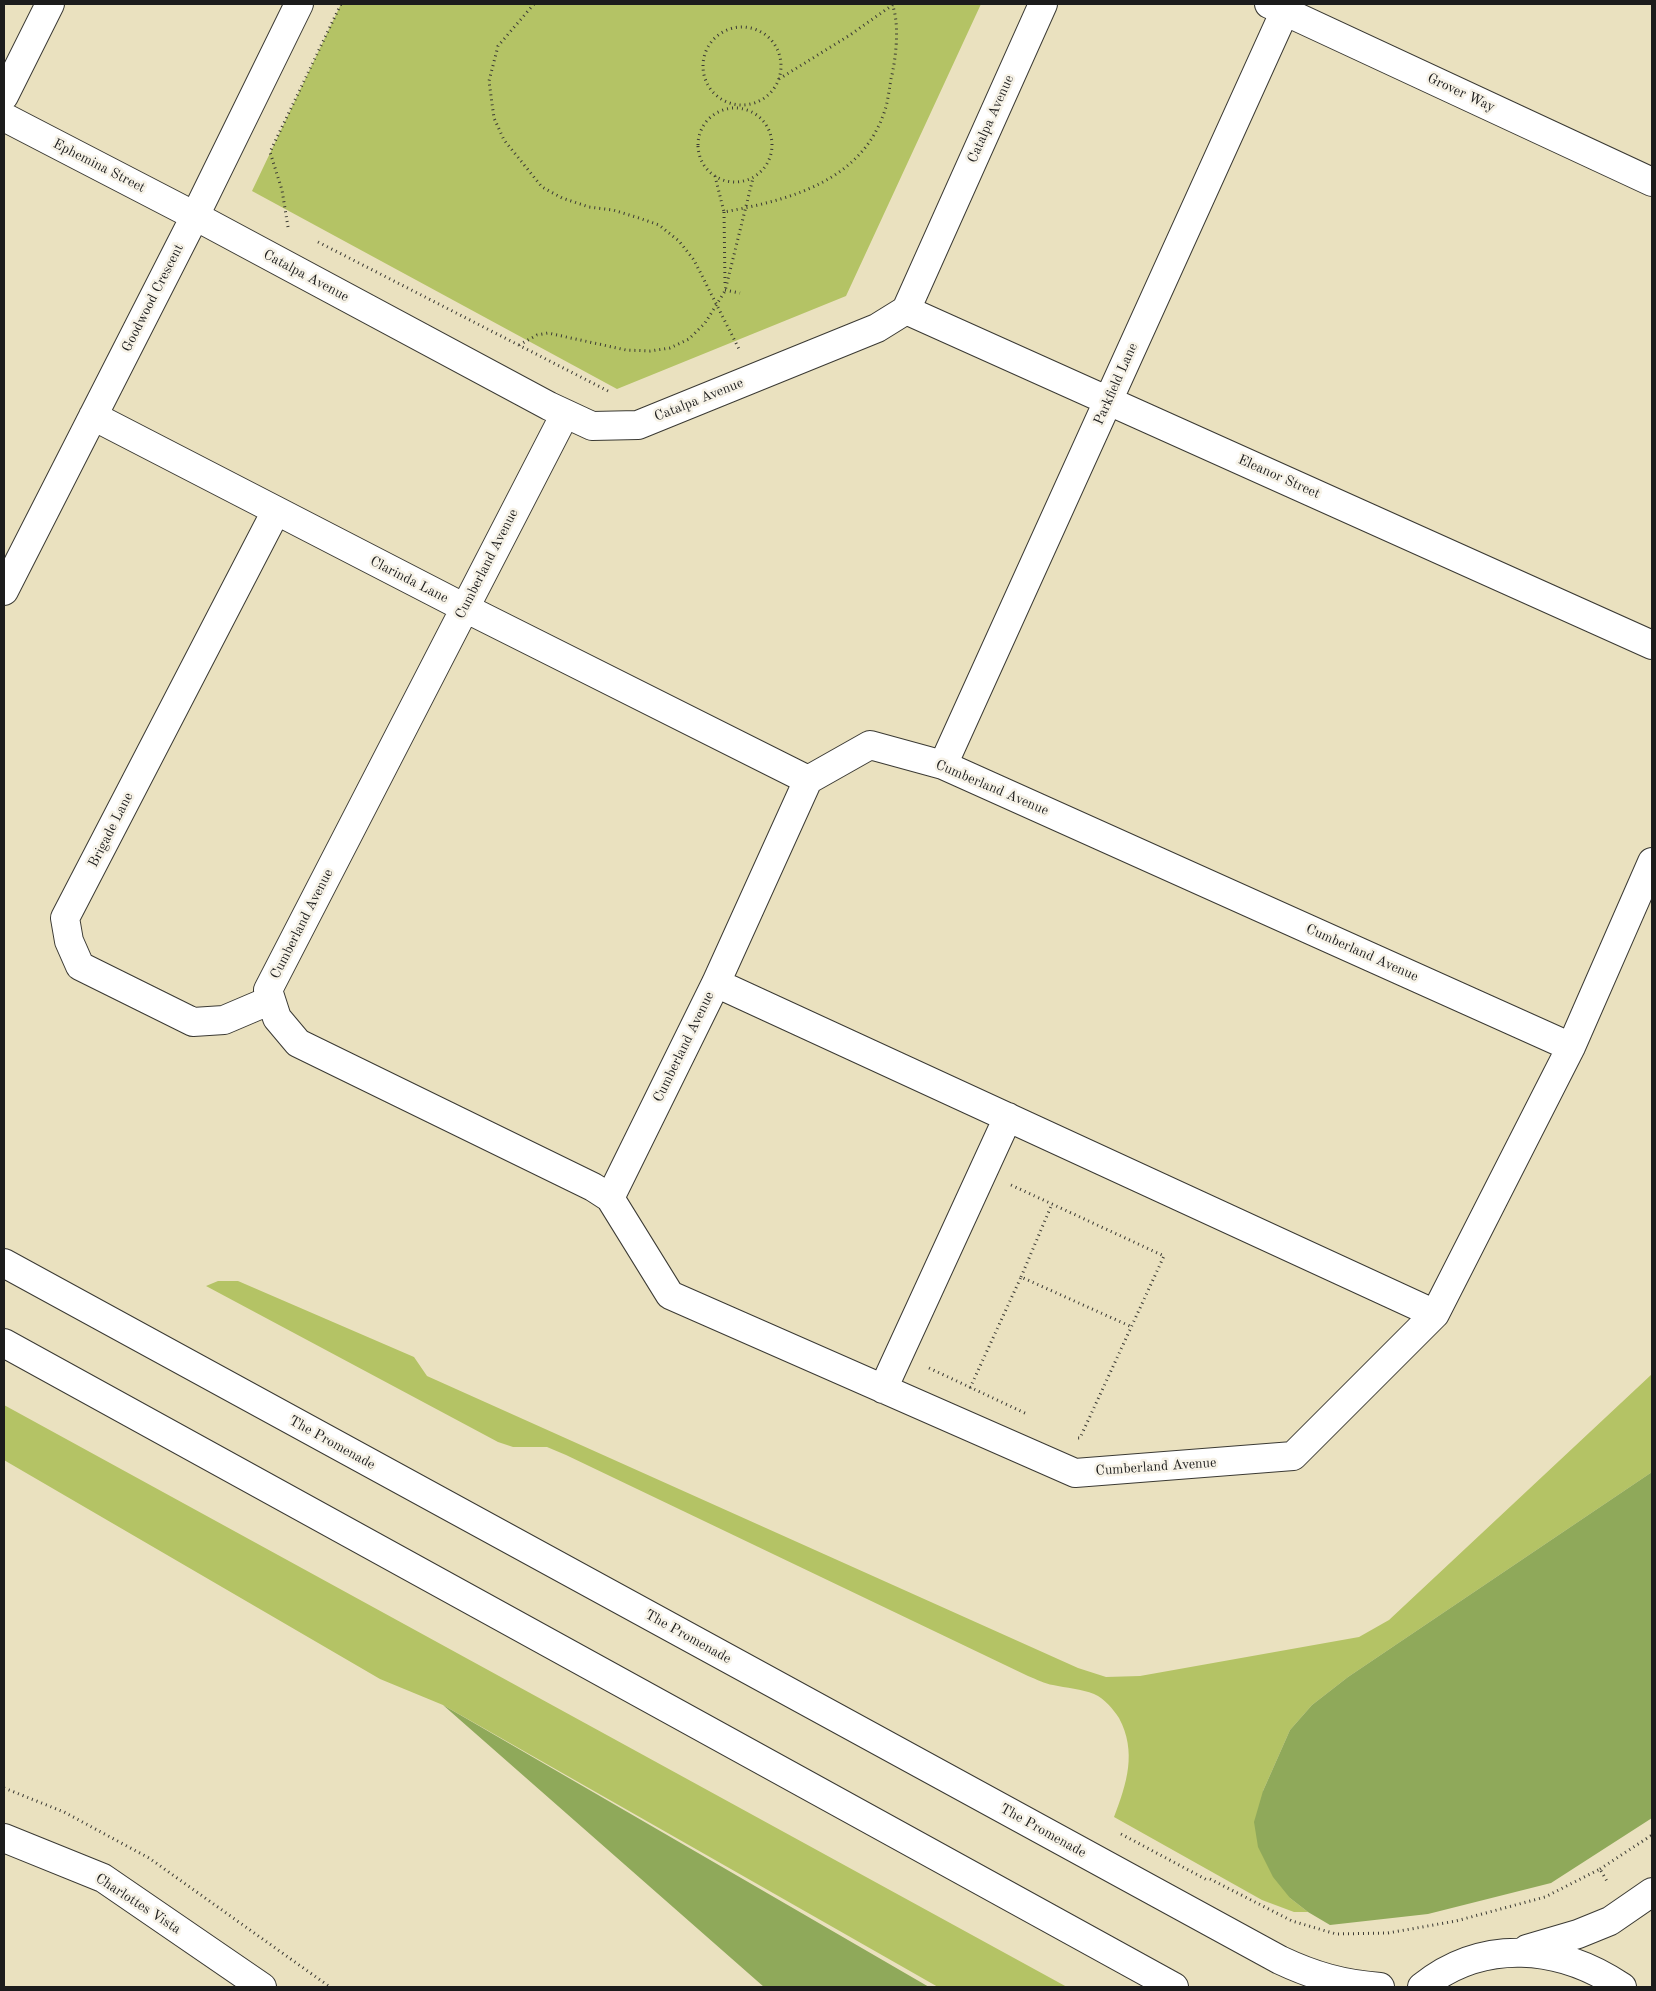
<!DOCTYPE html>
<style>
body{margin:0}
#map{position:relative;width:1656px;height:1991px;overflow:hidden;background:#eae1bf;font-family:"Old Standard TT",serif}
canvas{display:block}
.frame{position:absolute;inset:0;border:5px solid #1c1c1c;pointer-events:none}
</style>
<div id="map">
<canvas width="1656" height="1991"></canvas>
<div class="frame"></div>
</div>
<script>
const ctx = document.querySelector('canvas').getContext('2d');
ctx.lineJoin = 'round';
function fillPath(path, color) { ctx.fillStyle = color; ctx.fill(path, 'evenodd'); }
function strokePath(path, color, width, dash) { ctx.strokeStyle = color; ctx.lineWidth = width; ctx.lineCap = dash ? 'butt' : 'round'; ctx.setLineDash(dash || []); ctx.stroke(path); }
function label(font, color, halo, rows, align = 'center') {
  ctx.font = font + ' "Old Standard TT",serif'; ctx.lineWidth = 5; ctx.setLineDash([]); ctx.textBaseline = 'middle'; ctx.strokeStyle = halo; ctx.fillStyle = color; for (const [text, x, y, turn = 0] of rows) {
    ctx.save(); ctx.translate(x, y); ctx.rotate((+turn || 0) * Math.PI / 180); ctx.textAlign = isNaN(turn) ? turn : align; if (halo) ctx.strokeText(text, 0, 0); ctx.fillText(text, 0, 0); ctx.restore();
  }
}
const green = new Path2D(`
 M341,4h640l-135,292 -229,93 -365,-198z
 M218,1281h20l176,76 13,19 651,292 28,9 34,-1 219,-39 30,-17 263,-246v98l-304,205 -36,28 -22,25 -27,61 27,107 18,14h-14l-32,-12 -148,-83c13,-34 23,-65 5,-99 -6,-9 -14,-19 -25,-24 -12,-5 -28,-6 -41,-9 -8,-1 -17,-6 -25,-9l-462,-221 -19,-8h-34l-15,-5 -292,-156z
 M4,1405l1063,582h-129l-495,-282 -63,-26 -371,-216 -5,-3z`);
const forest = new Path2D(`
 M1652,1472v346l-101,65 -123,31 -98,11 -22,-13 -18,-14 -17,-21 -15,-30 -4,-25 9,-31 27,-61 22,-25 36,-28z
 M443,1705l486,282h-165z`);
const path = new Path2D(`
 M534,4l-36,42 -9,35 5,37 10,22 38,47 20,11 27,9 24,3 26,8 20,7 20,16 15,19 45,89
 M703 66a39 39 0 1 1 78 0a39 39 0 1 1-78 0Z
 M779,79l71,-44 44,-31
 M698 145a37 37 0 1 1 74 0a37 37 0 1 1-74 0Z
 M715,176l9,36c65,-12 136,-30 160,-99 4,-11 5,-23 7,-34 5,-20 9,-56 1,-75
 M724,212l1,72
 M288,227l-6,-37 -12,-38 71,-148
 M318,242l292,150
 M725,290l15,3
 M519,345l18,-10 11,-2 78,17 24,1 20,-3 19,-9 16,-16 20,-32 28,-113
 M1011,1185l153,71 -84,182h-2
 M1021,1277l31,-73
 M929,1368l98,46
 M970,1388l51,-111 111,50
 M4,1788l60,24 85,46 181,129
 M1121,1834l88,47
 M1600,1869l52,-34
 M1210,1879l82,42 44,13 52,-1 68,-12 89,-24 55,-28 8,14`);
const minor = new Path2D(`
 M1269,4l383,178
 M4,96l46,-92
 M4,117l191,99 354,190 43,20 46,-1 239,-97 29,-18 137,-306
 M906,310l746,335
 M565,414l-297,576 9,28 21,25 295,144 17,11 60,97 405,178 218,-17 142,-142 136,-267 81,-185
 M93,416l372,192 343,172
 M4,591l191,-375 104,-212
 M943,765l345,-761
 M716,983l719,331
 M271,1000l-47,20 -31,2 -113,-56 -11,-25 -4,-23 211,-407
 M610,1198l106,-215 92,-203 62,-35 73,20 628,282
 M883,1389l125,-272
 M4,1838l99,40 159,109`);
const major = new Path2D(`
 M4,1263l1276,697c34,16 62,24 100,27
 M4,1343l1170,644
 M1527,1949l51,-15 32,-13 42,-29
 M1422,1987c61,-49 138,-42 200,0`);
const streetNames = [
 ["Grover Way",1461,93,25],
 ["Catalpa Avenue",991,119,-66],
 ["Ephemina Street",99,166,27],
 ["Catalpa Avenue",306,276,28],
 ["Goodwood Crescent",153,298,-63],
 ["Parkfield Lane",1116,384,-66],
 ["Catalpa Avenue",699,400,-22],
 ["Eleanor Street",1279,477,24],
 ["Cumberland Avenue",487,564,-63],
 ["Clarinda Lane",409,580,27],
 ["Cumberland Avenue",992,788,23],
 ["Brigade Lane",111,830,-63],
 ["Cumberland Avenue",302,924,-63],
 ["Cumberland Avenue",1362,953,24],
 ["Cumberland Avenue",684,1047,-64],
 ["The Promenade",332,1443,29],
 ["Cumberland Avenue",1156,1467,-4],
 ["The Promenade",688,1637,29],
 ["The Promenade",1043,1831,29],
 ["Charlottes Vista",138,1904,33]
];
fillPath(green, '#b4c365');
fillPath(forest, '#8fa95a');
strokePath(minor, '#3b3a34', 30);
strokePath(major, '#3b3a34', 30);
strokePath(path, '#3b3a34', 3, [1, 4]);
strokePath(minor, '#fff', 28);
strokePath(major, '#fff', 28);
label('14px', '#1c1c1c', '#f7f3e8', streetNames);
</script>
